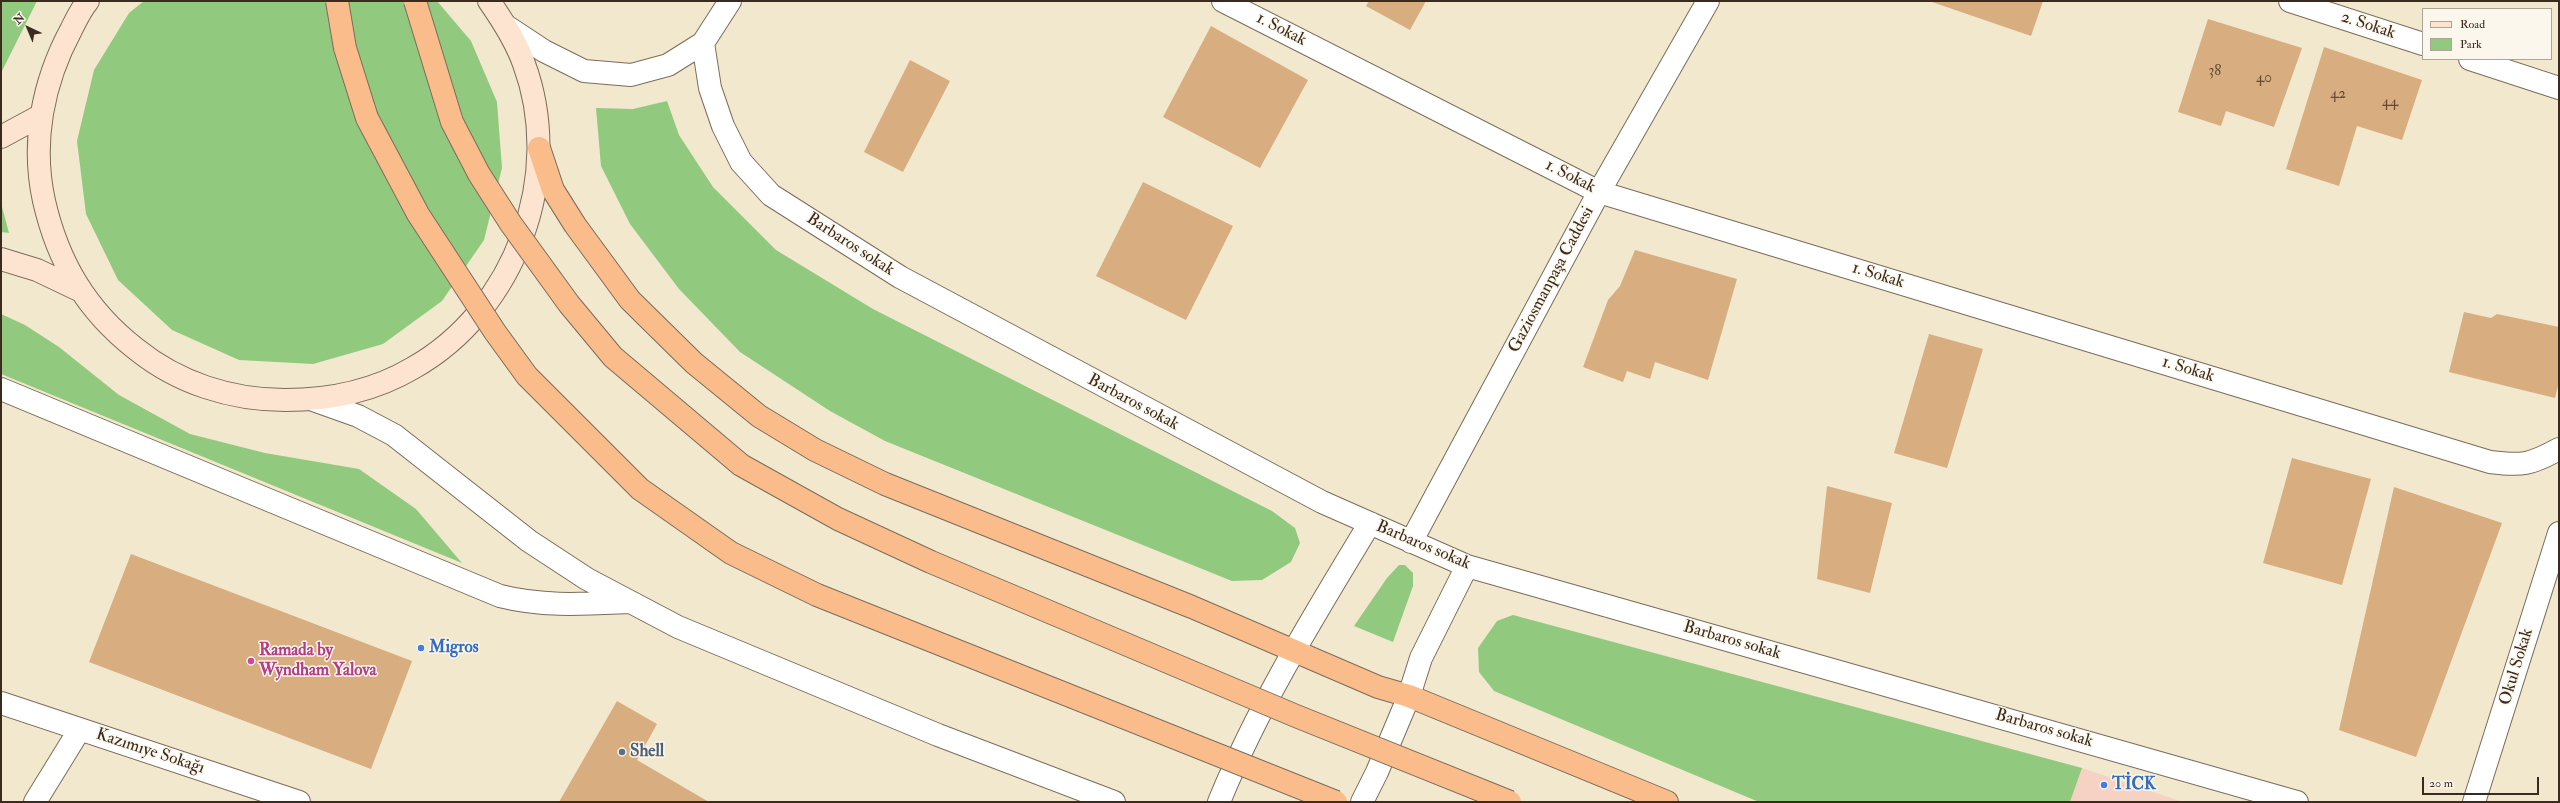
<!DOCTYPE html>
<meta charset="utf-8">
<style>
body{margin:0}
#map{position:relative;width:2560px;height:803px;overflow:hidden;background:#f1e8ce;font-family:"IM FELL Double Pica",serif}
canvas{display:block}
.frame{position:absolute;inset:0;border:2px solid #3b2a1e;pointer-events:none}
.legend{position:absolute;left:2422px;top:8px;width:130px;height:52px;box-sizing:border-box;background:#fbf7ec;border:1px solid #aea59a;margin:0;padding:5px 7px;list-style:none;font-size:12px;color:#3b2a1e}
.legend li{display:flex;align-items:center;gap:8px;height:20px}
.legend b{width:20px;border:1px solid #aea59a}
.north{position:absolute;left:8px;top:8px;width:40px;height:40px;-webkit-text-stroke:3px #fbf7ec;paint-order:stroke;rotate:316deg;font-size:11px;font-weight:700;line-height:16px;text-align:center;color:#3b2a1e}
.north::after{content:'';display:block;margin:auto;width:14px;height:18px;background:#3b2a1e;clip-path:polygon(50% 0,100% 100%,50% 72%,0 100%)}
.scale{position:absolute;left:2422px;top:777px;width:117px;height:18px;box-sizing:border-box;border:2px solid #3b2a1e;border-top:0;padding-left:5px;font-size:12px;line-height:14px;white-space:nowrap;color:#3b2a1e;-webkit-text-stroke:3px #fbf7ec;paint-order:stroke}
</style>
<div id="map">
<canvas width="2560" height="803"></canvas>
<div class="frame"></div>
<ul class="legend">
<li><b style="height:5px;background:#fde4d0"></b>Road</li>
<li><b style="height:11px;background:#91ca7e"></b>Park</li>
</ul>
<div class="north">N</div>
<div class="scale">20 m</div>
</div>
<script>
const ctx = document.querySelector('canvas').getContext('2d');
ctx.lineJoin = 'round';
function fillPath(path, color) { ctx.fillStyle = color; ctx.fill(path, 'evenodd'); }
function strokePath(path, color, width, dash) { ctx.strokeStyle = color; ctx.lineWidth = width; ctx.lineCap = dash ? 'butt' : 'round'; ctx.setLineDash(dash || []); ctx.stroke(path); }
function label(font, color, halo, rows, align = 'center') {
  ctx.font = font + ' "IM FELL Double Pica",serif'; ctx.lineWidth = 3; ctx.setLineDash([]); ctx.textBaseline = 'middle'; ctx.strokeStyle = halo; ctx.fillStyle = color; for (const [text, x, y, turn = 0] of rows) {
    ctx.save(); ctx.translate(x, y); ctx.rotate((+turn || 0) * Math.PI / 180); ctx.textAlign = isNaN(turn) ? turn : align; if (halo) ctx.strokeText(text, 0, 0); ctx.fillText(text, 0, 0); ctx.restore();
  }
}
const built = new Path2D(`
 M2082,768l101,34h-113z`);
const green = new Path2D(`
 M3,1h34l-36,72v-70z
 M144,1h293l34,40 26,61 5,66 -18,72 -42,61 -59,43 -70,20 -74,-4 -67,-30 -54,-50 -32,-66 -9,-73 17,-71 35,-57z
 M667,101l12,34 34,52 63,63 97,59 399,202 23,17 5,15 -9,19 -29,18 -30,1 -347,-140 -55,-30 -90,-59 -61,-63 -49,-65 -29,-58 -5,-58 37,1z
 M1,203l8,30 -8,-1z
 M1,314l24,11 34,22 60,48 71,39 75,19 94,16 57,40 46,54 -461,-189z
 M1399,565h6l8,8v13l-20,56 -39,-16 33,-48z
 M1513,615l569,153 -12,34h-311l-265,-111 -15,-19 -1,-24 19,-27z`);
const building = new Path2D(`
 M1369,1h57l-16,29 -44,-24z
 M1929,1h114l-12,35z
 M2208,19l94,29 -28,79 -48,-16 -5,15 -43,-14z
 M1211,26l97,54 -48,88 -97,-51z
 M2324,47l98,33 -20,60 -45,-14 -18,60 -53,-17z
 M910,60l40,21 -47,91 -39,-20z
 M1143,182l90,44 -47,94 -90,-44z
 M1635,250l102,29 -29,101 -53,-18 -5,17 -23,-8 -4,11 -40,-15 25,-67 12,-14z
 M2464,312l27,6 6,-4 62,13v55l-4,16 -106,-26z
 M1929,334l54,15 -36,119 -53,-15z
 M2292,458l79,21 -29,106 -79,-22z
 M1827,486l65,17 -22,90 -53,-14z
 M2394,487l108,36 -86,234 -77,-27z
 M131,554l281,107 -41,108 -282,-107z
 M617,701l40,23 -20,36 72,42h-150z`);
const street = new Path2D(`
 M1223,1l376,191 891,270c32,4 40,3 69,-13
 M2290,1l133,43
 M506,26l38,25 40,20 47,4 37,-10 35,-22 27,-42
 M703,43l7,45 13,38 18,36 30,33 129,82 422,225 145,64 830,236
 M2470,59l89,29
 M1,389l499,207c44,11 84,8 129,6
 M313,400l45,16 36,19 135,106 58,38 91,48 260,108 176,67
 M1411,542l188,-350 109,-191
 M1,703l298,99
 M35,802l45,-73
 M1219,802c40,-98 96,-188 151,-279
 M1362,802l15,-30 32,-76 12,-38 46,-92
 M2474,802l85,-269`);
const secondary = new Path2D(`
 M88,1c-7,8 -12,19 -17,29 -28,52 -40,112 -27,171 14,61 42,109 92,148 42,34 95,51 149,51 44,0 89,-9 128,-32 103,-58 152,-193 111,-304 -8,-23 -21,-43 -35,-63
 M1,137l39,-21
 M1,259l36,11 42,20`);
const highway = new Path2D(`
 M539,148l14,42 22,35 55,75 64,63 65,53 56,34 70,34 307,123 186,80 31,9 258,106`);
const highwayBridge = new Path2D(`
 M337,1l8,47 22,70 51,96 77,118 32,44 113,113 91,64 86,42 519,207
 M415,1l37,121 27,52 32,50 58,80 44,53 128,108 97,54 93,43 365,154 214,86`);
const markers = [
 [421,648,4,"#3f7fe0"],
 [251,661,4,"#d1479c"],
 [622,752,4,"#5c6f8a"],
 [2104,785,4,"#3f7fe0"]
];
const numberNames = [
 ["38",2215,72],
 ["40",2264,79],
 ["42",2338,95],
 ["44",2390,103]
];
const streetNames = [
 ["2. Sokak",2368,26,18],
 ["1. Sokak",1281,30,27],
 ["1. Sokak",1570,177,27],
 ["Barbaros sokak",850,245,33],
 ["1. Sokak",1878,276,17],
 ["Gaziosmanpaşa Caddesi",1552,280,-62],
 ["1. Sokak",2188,370,17],
 ["Barbaros sokak",1133,403,28],
 ["Barbaros sokak",1423,546,23],
 ["Barbaros sokak",1732,641,16],
 ["Okul Sokak",2517,667,-73],
 ["Barbaros sokak",2044,729,16],
 ["Kazımıye Sokağı",150,752,18]
];
const shopNames = [
 ["Migros",429,648],
 ["TİCK",2112,785]
];
const hotelNames = [
 ["Ramada by",259,651],
 ["Wyndham Yalova",259,671]
];
const serviceNames = [
 ["Shell",630,752]
];
fillPath(built, '#f6d2c5');
fillPath(green, '#91ca7e');
fillPath(building, '#d8ad7f');
strokePath(street, '#7b6c5c', 24);
strokePath(secondary, '#7b6c5c', 24);
strokePath(highway, '#7b6c5c', 24);
strokePath(street, '#fff', 22);
strokePath(secondary, '#fde4d0', 22);
strokePath(highway, '#f9bc8a', 22);
strokePath(highwayBridge, '#7b6c5c', 24, []);
strokePath(highwayBridge, '#f9bc8a', 22);
for (const [x, y, r, color] of markers) { const dot = new Path2D(); dot.arc(x, y, r, 0, 2 * Math.PI); ctx.fillStyle = color; ctx.fill(dot); strokePath(dot, '#fbf7ec', 1.5); }
label('15px', '#624b36', null, numberNames);
label('17px', '#3b2a1e', '#fbf7ec', streetNames);
label('bold 17px', '#366cbe', '#fbf7ec', shopNames, 'left');
label('bold 17px', '#b23c85', '#fbf7ec', hotelNames, 'left');
label('bold 17px', '#4e5e75', '#fbf7ec', serviceNames, 'left');
</script>
